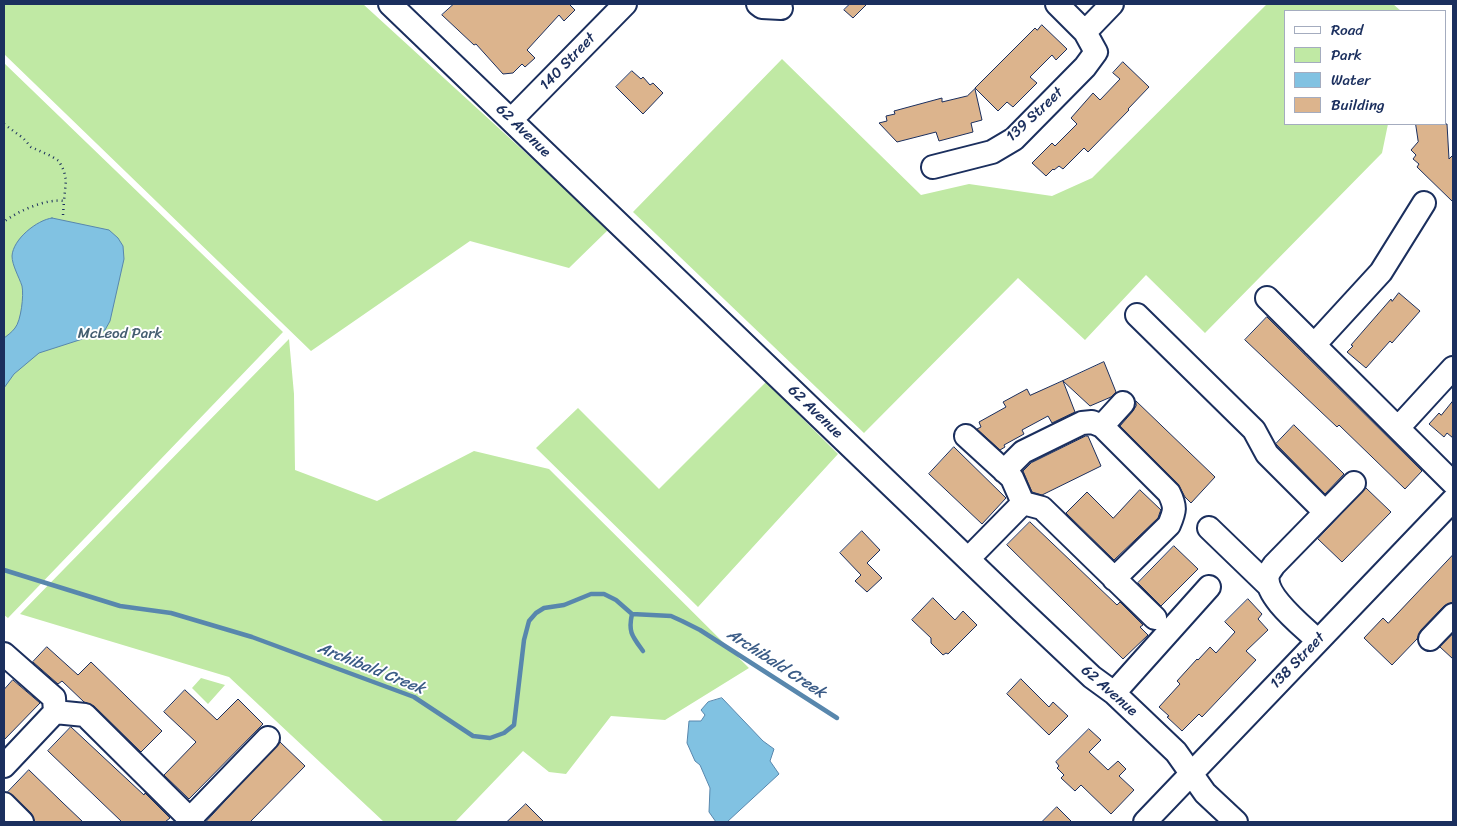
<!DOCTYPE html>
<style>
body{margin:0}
#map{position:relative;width:1457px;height:826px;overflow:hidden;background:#fff;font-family:Sriracha,sans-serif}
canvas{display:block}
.frame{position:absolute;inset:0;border:5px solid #1b2f5e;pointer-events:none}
.legend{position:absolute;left:1284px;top:10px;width:162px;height:115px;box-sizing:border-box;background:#fff;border:1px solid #a4acbf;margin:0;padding:6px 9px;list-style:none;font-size:15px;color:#1b2f5e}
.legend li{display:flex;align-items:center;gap:10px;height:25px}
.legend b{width:25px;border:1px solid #a4acbf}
</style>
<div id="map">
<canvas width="1457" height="826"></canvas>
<div class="frame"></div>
<ul class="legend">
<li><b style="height:6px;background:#fff"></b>Road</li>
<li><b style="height:14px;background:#c0e9a4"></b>Park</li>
<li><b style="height:14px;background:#81c2e2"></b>Water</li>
<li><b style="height:14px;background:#dcb48d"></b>Building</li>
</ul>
</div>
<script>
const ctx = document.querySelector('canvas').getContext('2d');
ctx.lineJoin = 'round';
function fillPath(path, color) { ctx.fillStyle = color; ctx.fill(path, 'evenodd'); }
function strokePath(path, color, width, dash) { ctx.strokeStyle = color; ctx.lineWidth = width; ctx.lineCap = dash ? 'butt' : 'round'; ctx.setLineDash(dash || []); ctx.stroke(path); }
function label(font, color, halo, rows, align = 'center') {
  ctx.font = font + ' Sriracha,sans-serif'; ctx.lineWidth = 4; ctx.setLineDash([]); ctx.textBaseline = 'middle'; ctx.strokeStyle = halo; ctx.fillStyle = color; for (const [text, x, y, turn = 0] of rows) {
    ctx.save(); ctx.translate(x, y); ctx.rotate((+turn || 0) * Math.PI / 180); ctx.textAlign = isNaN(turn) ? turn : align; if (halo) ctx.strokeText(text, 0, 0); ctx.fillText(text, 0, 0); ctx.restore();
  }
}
const green = new Path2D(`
 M4,4h359l246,225 -40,39 -99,-27 -159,110 -307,-297z
 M1267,4h126l8,7h-115v113h102l-6,29 -177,180 -59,-58 -61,65 -67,-62 -154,155 -231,-221 149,-153 139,136 48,-11 83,12 40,-18z
 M4,63l279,269 -275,286 -4,-3z
 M289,339l5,55 1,76 82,31 97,-50 75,18 200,199 -84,52 -54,-4 -45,58 -17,-2 -26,-21 -68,71h-71l-155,-145 -209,-63z
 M766,382l72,72 -140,153 -162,-159 42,-40 81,81z
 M201,678l24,7 -17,19 -16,-16z`);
const water = new Path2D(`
 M52,218l57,12 9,8 5,8 1,13 -14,62 -5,9 -7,4 -59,19 -25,21 -10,14v-50c4,-3 8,-6 11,-10 6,-7 9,-33 7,-42 -3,-9 -10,-21 -10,-30 1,-17 25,-36 40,-38z
 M722,698l41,43 11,8 -4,12 9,13 -52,48h-11l-7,-10 1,-24 -10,-23 -5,-4 -8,-18 2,-22h12l4,-6 -4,-5 7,-8z`);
const stream = new Path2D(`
 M4,570l116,36 51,7 81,24 162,60 59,39 17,2 14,-5 10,-8 10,-85 5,-19 7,-8 8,-5 20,-3 27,-11h13l12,6 16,14 39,2 11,5 18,9 137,88
 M632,614c-4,18 0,22 11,37`);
const building = new Path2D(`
 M454,4h115l6,6 -11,11 -5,-6 -32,35 8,8 -10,9 -3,-3 -9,9 -10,1 -27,-30 -2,1 -32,-30z
 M850,4h17l-14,14 -9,-8z
 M1042,25l25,24 -11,11 -4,-5 -22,22 7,6 -24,24 -6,-5 -9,9 -23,-23 60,-60 2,2z
 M1123,62l26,25 -21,22 1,1 -41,42 -4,-4 -21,21 -4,-3 -5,4 -1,-1 -7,7 -14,-13 20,-20 3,3 22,-22 -6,-6 22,-25 7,7 20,-21 -7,-6z
 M632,71l9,8 2,-2 7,8 3,-2 10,10 -20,21 -27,-27z
 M975,89l7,31 -11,3 2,9 -34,9 -3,-9 -39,10 -18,-19 8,-2 -1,-5 9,-2 -1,-3 48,-13v4l25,-6z
 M1416,124h31l2,35 4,-4v47l-36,-35 2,-3 -6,-5 3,-4 -5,-5 7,-8z
 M1399,293l21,18 -28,32 -2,-2 -24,27 -19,-16 6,-6 -2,-1 40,-46 1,2z
 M1267,317l155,154 -17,18 -66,-64 -2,2 -92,-87z
 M1104,362l12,30 -5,5 -21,9 -27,-25z
 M1063,381l12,31 -23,11 -4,-7 -26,14 2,4 -20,11 1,2 -5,3 -23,-21 4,-2 -2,-5 27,-15 -3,-5 24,-13 3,6z
 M1136,401l79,76 -24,26 -6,-6 -7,-13 -58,-58 13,-15 3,-5z
 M1453,401v37l-6,-5 -3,4 -15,-13 10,-11 2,2z
 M1294,425l50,49 -19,20 -49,-50z
 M1086,436h2l13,30 -59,29 -10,-3 -9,-21 8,-8z
 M954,447l52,51 -24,26 -53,-50z
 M1366,488l25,24 -49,50 -24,-23z
 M1140,490l21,20 -1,2 -2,6 -44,42 -48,-47 21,-21 26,26z
 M1030,522l87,83 3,-3 23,23 -3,2 8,8 -25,24 -116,-114z
 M862,531l18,19 -13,13 15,15 -15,14 -12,-11 6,-6 -21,-22z
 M1174,546l24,23 -37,37 -23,-23z
 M1453,555v47l-9,4 -23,24 -4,9 -25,26 -28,-27 19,-20 5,5z
 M933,598l22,22 8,-9 14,14 -29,29 -2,-1 -3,2 -12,-12v-5l-19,-18z
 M1248,599l14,15 -4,5 10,11 -22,21 10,9 -54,57 -3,-3 -17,17 -15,-14 2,-1 -10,-9 21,-23 -3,-3 20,-22 1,1 12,-13 6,6 19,-21 -10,-10z
 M1453,634v25l-13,-12z
 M47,647l31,28 13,-13 71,69 -21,21 -47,-46 -10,-4 -22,-21 -4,3 -25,-22z
 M1021,679l28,28 4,-5 15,14 -19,19 -42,-41z
 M13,680l27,23 -36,37v-50z
 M185,690l32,30 21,-21 25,25 -74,75 -25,-24 32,-33 -32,-30z
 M71,727l73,68 1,-2 25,25 -5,4h-43l-74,-71z
 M1089,729l12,11 -12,12 19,18 10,-9 8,8 -7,7 15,14 -23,24 -30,-29 -6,6 -14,-13 3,-3 -7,-7 2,-2 -3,-4z
 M280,742l25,24 -55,56h-44z
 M29,770l33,32 21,20h-48l-4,-9 -23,-21z
 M526,804l18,18h-37z
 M1057,807l15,15h-30z`);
const path = new Path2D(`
 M4,124l19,14 8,9 20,9 8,5 5,10 2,9 -2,21c-16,-3 -47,10 -60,21
 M63,215l1,-14`);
const minor = new Path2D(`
 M390,4l632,607 70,66 22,16 62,59 29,41 31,29
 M758,4l4,3 19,1
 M1085,32l27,-28
 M511,120l114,-116
 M933,167l59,-15 22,-13 71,-72 11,-15 -11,-20 -28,-28
 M1267,298l186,185
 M1137,315l117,115 13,24 58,58
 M1314,345l67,-73 43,-69
 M1102,426l21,-23
 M1398,428l55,-60
 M966,436l46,42 11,25
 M1004,471l19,-19 59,-29 10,-1 10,4 67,67c7,14 6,18 0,32l-55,54
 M1209,528l59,57
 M968,559l55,-56 19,5 113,110
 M1430,639l23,-24
 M1318,641c-14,-14 -55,-45 -50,-66 1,-3 4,-7 6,-10l80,-82
 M4,654l50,44 1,14 -51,54
 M1114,693l95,-106
 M55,712l30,3 108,107
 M4,804l18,18
 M190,819l78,-81
 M1145,822l308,-322`);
const streetNames = [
 ["140 Street",568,62,-46],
 ["139 Street",1035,115,-43],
 ["62 Avenue",523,131,44],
 ["62 Avenue",815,412,44],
 ["138 Street",1298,661,-46],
 ["62 Avenue",1109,691,41]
];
const parkNames = [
 ["McLeod Park",120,334]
];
const waterNames = [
 ["Archibald Creek",776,664,33],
 ["Archibald Creek",371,669,22]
];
fillPath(green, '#c0e9a4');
fillPath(water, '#81c2e2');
strokePath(water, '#5887ad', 1);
strokePath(stream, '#5887ad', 4.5);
fillPath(building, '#dcb48d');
strokePath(building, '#1b2f5e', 1);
strokePath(minor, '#1b2f5e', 26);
strokePath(path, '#1b2f5e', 2.5, [1, 4]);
strokePath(minor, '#fff', 22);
label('15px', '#1b2f5e', '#fff', streetNames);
label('15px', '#445e70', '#fff', parkNames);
label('italic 16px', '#3a5b86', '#fff', waterNames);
</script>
